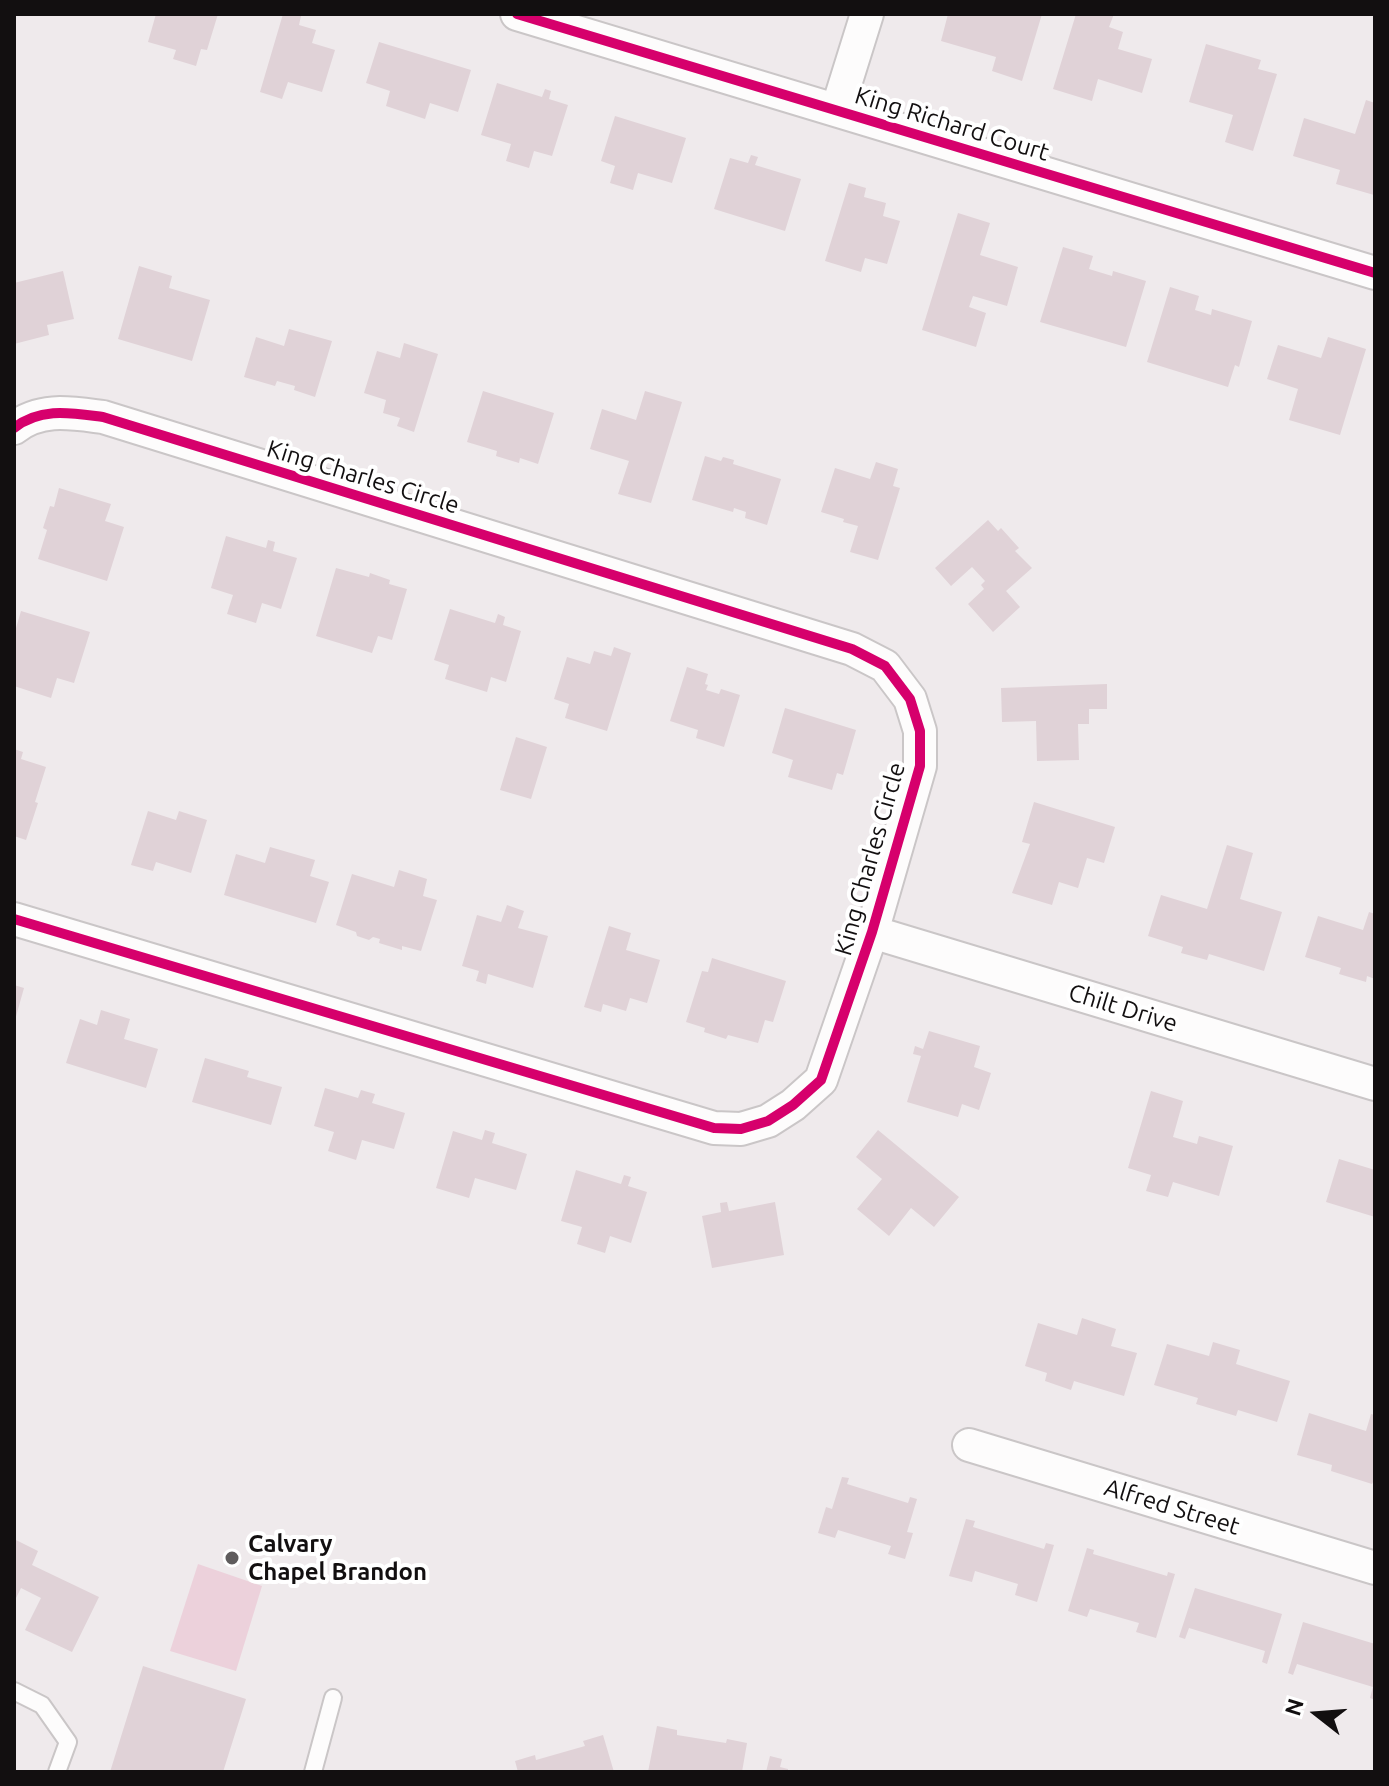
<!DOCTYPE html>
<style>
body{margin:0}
#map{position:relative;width:1389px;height:1786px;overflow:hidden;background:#efeaec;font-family:Ubuntu,sans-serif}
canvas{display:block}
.frame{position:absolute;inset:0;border:16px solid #120f10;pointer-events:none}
.north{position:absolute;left:1277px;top:1674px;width:80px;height:80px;-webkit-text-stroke:6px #fff;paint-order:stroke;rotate:287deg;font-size:22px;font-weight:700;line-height:32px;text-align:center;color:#120f10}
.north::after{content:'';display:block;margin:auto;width:28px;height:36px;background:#120f10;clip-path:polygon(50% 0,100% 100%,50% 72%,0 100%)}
</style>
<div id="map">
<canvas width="1389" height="1786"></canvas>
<div class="frame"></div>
<div class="north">N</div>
</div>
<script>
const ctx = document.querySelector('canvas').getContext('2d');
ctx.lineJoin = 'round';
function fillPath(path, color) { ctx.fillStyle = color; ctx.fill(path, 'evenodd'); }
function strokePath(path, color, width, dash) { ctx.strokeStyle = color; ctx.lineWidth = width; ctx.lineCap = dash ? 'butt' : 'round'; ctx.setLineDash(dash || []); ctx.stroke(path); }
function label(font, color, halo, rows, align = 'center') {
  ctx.font = font + ' Ubuntu,sans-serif'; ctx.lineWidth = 8; ctx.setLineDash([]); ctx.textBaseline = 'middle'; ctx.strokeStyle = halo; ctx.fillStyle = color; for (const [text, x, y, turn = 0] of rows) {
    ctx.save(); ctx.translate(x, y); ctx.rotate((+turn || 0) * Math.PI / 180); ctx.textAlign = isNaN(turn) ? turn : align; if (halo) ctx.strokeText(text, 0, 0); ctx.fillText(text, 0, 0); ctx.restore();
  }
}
const green = new Path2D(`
 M198,1564l64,22 -26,85 -66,-20z`);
const building = new Path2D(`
 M156,14h62l-11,36 -6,-1 -5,17 -23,-7 3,-9 -28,-8z
 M283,14l18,2 -2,9 17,5 -4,13 23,7 -13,42 -34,-10 -6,17 -22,-7z
 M948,14h94l-20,67 -30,-10 4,-14 -55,-16z
 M1076,14h38l-5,13 14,5 -5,17 34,10 -10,34 -44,-14 -6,22 -39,-12z
 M379,42l92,28 -13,42 -28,-9 -5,16 -39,-13 4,-15 -24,-8z
 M1206,44l55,16 -3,9 19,5 -24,77 -28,-9 8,-27 -44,-13z
 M497,83l45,14 3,-8 6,2 -2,8 19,6 -16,51 -18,-5 -5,17 -23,-7 5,-17 -30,-9z
 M1366,100l9,3 -1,92 -38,-11 4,-14 -47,-14 11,-38 51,16z
 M615,116l71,22 -14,45 -34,-10 -5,17 -23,-7 5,-17 -14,-5z
 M751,155l7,2 -3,8 46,14 -16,52 -71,-22 16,-51 18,5z
 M849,183l17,5 -2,9 22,6 -3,13 17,5 -13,43 -22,-6 -4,14 -36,-11z
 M958,213l32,10 -10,32 38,12 -11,39 -34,-10 -4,11 17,6 -10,34 -54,-17z
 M1063,247l30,9 -4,13 23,7 1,-5 33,10 -20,66 -86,-25z
 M139,266l33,10 -3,12 41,12 -18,61 -74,-22z
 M63,271l11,48 -27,6 2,10 -35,9v-61z
 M1170,287l29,9 -4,14 16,5 1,-6 40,12 -13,46 -4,-2 -7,22 -81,-25z
 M289,329l43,12 -17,56 -21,-7 1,-4 -18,-5 -2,5 -31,-9 12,-40 28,9z
 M1328,337l38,12 -26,86 -51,-15 9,-31 -31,-10 11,-34 43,13z
 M404,343l34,11 -24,78 -17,-6 3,-8 -17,-5 3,-13 -22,-7 13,-42 23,7z
 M483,391l71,22 -16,51 -18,-6 -1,5 -23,-7 1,-5 -30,-9z
 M645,391l37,11 -31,101 -33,-9 11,-33 -39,-12 12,-40 34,11z
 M705,456l16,5 2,-4 11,3 -1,4 48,15 -14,46 -22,-7 1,-6 -12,-4 -1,4 -41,-12z
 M876,462l22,7 -5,17 7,2 -22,72 -28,-8 8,-26 -15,-4 1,-3 -23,-7 14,-44 35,11z
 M59,488l52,16 -6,17 19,6 -17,54 -69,-22 9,-29 -4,-2 7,-22 4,1z
 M988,520l10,11 3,-3 18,20 -4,3 17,17 -26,23 14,16 -27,25 -25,-28 16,-15 -3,-4 4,-4 -13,-14 -21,19 -16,-18z
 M226,536l40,12 2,-8 7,2 -2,9 24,7 -16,51 -19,-6 -6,20 -29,-9 6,-19 -22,-7z
 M336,568l33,9 1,-4 20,7 -1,4 18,5 -15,51 -14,-4 -6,17 -56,-17z
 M450,609l45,14 3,-9 7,3 -2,8 18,6 -15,51 -15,-5 -4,15 -42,-13 4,-14 -15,-5z
 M21,611l69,21 -16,51 -17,-5 -6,20 -37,-12v-51z
 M614,647l17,6 -24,78 -42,-13 4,-14 -15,-5 13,-42 23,7 4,-13 17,5z
 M687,667l21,7 -3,10 3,1 -2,5 13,4 2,-5 19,6 -16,52 -28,-9 2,-8 -28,-9z
 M1107,684v25h-18v15h-11l1,36 -42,1 -1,-40 -34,1 -1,-34z
 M785,708l71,22 -13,45 -6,-2 -5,17 -44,-13 5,-17 -21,-7z
 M516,737l31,10 -16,52 -31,-9z
 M14,749l9,3 -2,7 25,8 -11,35 3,1 -12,37 -12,-4z
 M1034,802l81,25 -11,36 -17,-5 -9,30 -19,-6 -7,23 -40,-12 18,-49 -8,-2z
 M148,811l28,9 3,-9 28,9 -16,53 -35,-11 -3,9 -22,-6z
 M1227,845l26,8 -13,46 42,13 -18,59 -55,-17 -2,6 -26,-7 2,-6 -35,-11 13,-41 46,14z
 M270,847l45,13 -5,16 19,6 -13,41 -92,-28 12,-41 29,9z
 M399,870l28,9 -4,17 14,4 -16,51 -19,-5v4l-23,-7 1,-4 -7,-2 -4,3 -12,-4 -1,-4 -20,-7 16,-51 42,13z
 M507,905l17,6 -6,17 30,8 -15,52 -45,-14 -2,10 -10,-3 3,-10 -17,-5 15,-51 24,7z
 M1369,912l6,2v65l-8,-3 -1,6 -27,-8 2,-6 -36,-11 13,-41 45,14z
 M609,926l22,7 -5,17 34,10 -13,43 -17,-5 -4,13 -23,-7 -2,8 -17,-5z
 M712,958l74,23 -13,41 -8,-2 -7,23 -30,-8 -2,4 -22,-7 1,-4 -19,-6 16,-51 6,1z
 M14,985l10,3 -9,32h-1z
 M101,1010l29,9 -6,20 34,10 -12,39 -80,-25 14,-44 17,6z
 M929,1031l51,15 -6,21 17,6 -12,37 -17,-6 -4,13 -51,-15 14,-46 -8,-2 2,-8 8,3z
 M205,1058l44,13 -2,6 35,10 -11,38 -79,-23z
 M325,1088l33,10 3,-8 14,4 -3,9 33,10 -11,36 -32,-9 -6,20 -28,-9 6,-19 -20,-6z
 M1151,1091l32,10 -10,36 24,7 2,-8 34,10 -14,50 -46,-14 -5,15 -22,-6 5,-16 -23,-7z
 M485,1130l10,3 -3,10 35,11 -11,36 -41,-12 -6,20 -33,-10 17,-57 29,9z
 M878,1130l81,67 -25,30 -23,-19 -22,28 -32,-27 25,-30 -26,-22z
 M1339,1159l36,11v47l-49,-15z
 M576,1170l45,14 3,-9 7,2 -3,9 19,6 -16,51 -21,-7 -5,17 -28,-9 5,-17 -21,-6z
 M727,1202l2,9 46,-9 9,53 -72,13 -10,-52 19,-4 -1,-9z
 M1082,1318l34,11 -5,17 26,7 -13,43 -50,-15 -3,9 -26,-9 2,-8 -22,-7 13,-43 39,12z
 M1213,1342l27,8 -4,14 54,17 -13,41 -39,-12 -2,6 -40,-12 2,-6 -44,-13 13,-41 42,12z
 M1309,1413l57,18 5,-17 4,1v63l-3,6 -41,-13 1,-6 -35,-10z
 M842,1477l7,1 -2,6 61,19 2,-6 7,2 -10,33 6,1 -8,26 -17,-5 3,-8 -53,-16 -3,8 -17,-5 8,-26 6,2z
 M966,1519l9,2 -2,6 71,22 2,-6 8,2 -17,57 -22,-7 3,-11 -43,-13 -3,11 -23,-6z
 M14,1539l24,12 -6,14 67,32 -27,55 -47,-22 16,-32 -20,-10 -7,14z
 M1087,1548l7,2 -1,4 74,22 1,-4 7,2 -19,64 -20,-6 3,-9 -49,-14 -3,8 -19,-6z
 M1195,1588l87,26 -15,50 -5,-2 3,-11 -76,-23 -4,11 -6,-2z
 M1303,1622l72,22v56l-5,-2 3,-11 -76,-23 -4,11 -5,-2z
 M143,1666l103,33 -23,73h-113z
 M657,1726l20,4v5l49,8 1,-4 20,4 -5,29h-94z
 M603,1735l11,37h-96l-3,-11 20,-6 1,5 49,-14 -2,-5z
 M770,1756l12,3 -2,8 8,2v3h-22z`);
const lane = new Path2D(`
 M14,1691l28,14 26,37 -11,30
 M313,1772l20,-74`);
const street = new Path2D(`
 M517,14l858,259
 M837,110l30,-96
 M14,428c27,-21 57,-15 89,-11l749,232 33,17 25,33 10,32v35l-48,166 -51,148 -28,25 -25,16 -27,8 -27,-1 -700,-209
 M872,932l503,152
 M969,1445l406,123`);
const cycleway = new Path2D(`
 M517,14l858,259
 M14,428c27,-21 57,-15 89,-11l749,232 33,17 25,33 10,32v35l-48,166 -51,148 -28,25 -25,16 -27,8 -27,-1 -700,-209`);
const markers = [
 [232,1558,8,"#5f5c5d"]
];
const streetNames = [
 ["King Richard Court",952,124,17],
 ["King Charles Circle",363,477,17],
 ["King Charles Circle",870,859,-74],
 ["Chilt Drive",1123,1008,17],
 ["Alfred Street",1172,1507,17]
];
const poiNames = [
 ["Calvary",248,1544],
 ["Chapel Brandon",248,1572]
];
fillPath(green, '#ecd1db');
fillPath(building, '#e0d2d7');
strokePath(lane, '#cac6c7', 20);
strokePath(street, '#cac6c7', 36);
strokePath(lane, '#fdfcfc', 16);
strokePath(street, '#fdfcfc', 32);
strokePath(cycleway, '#d6006c', 10);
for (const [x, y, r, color] of markers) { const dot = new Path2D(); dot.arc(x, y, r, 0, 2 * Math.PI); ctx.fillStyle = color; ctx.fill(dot); strokePath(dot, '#fff', 3); }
label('24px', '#120f10', '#fff', streetNames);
label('bold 24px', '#120f10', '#fff', poiNames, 'left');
</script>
